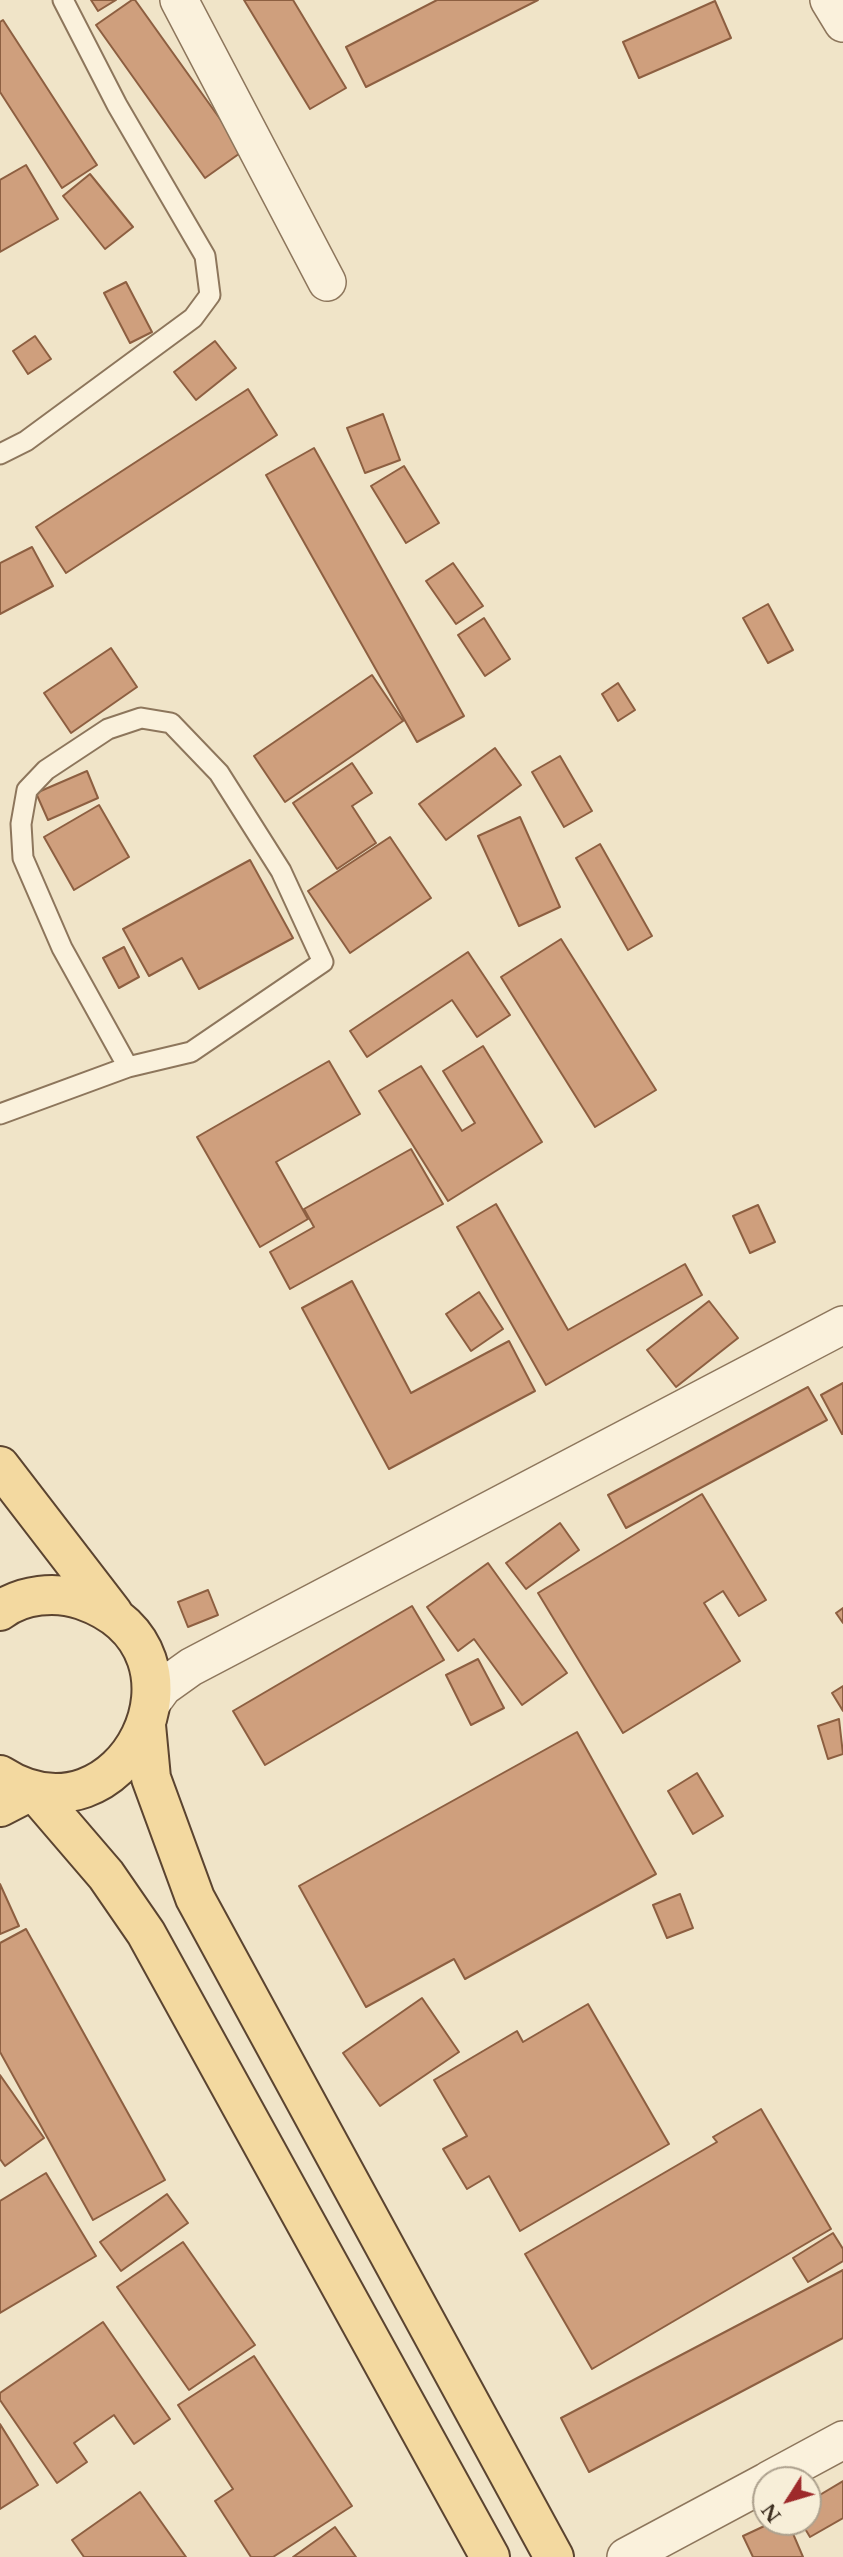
<!DOCTYPE html>
<style>
body{margin:0}
#map{position:relative;width:843px;height:2557px;overflow:hidden;background:#f0e4c8;font-family:"Libre Baskerville",serif}
canvas{display:block}
.north{position:absolute;left:752px;top:2466px;width:70px;height:70px;box-sizing:border-box;background:#f7eed8;border:2px solid #ada18e;border-radius:50%;rotate:233deg;font-size:19px;font-weight:700;line-height:28px;text-align:center;color:#3d2e20}
.north::after{content:'';display:block;margin:auto;width:24px;height:32px;background:#9e2a2b;clip-path:polygon(50% 0,100% 100%,50% 72%,0 100%)}
</style>
<div id="map">
<canvas width="843" height="2557"></canvas>
<div class="north">N</div>
</div>
<script>
const ctx = document.querySelector('canvas').getContext('2d');
ctx.lineJoin = 'round';
function fillPath(path, color) { ctx.fillStyle = color; ctx.fill(path, 'evenodd'); }
function strokePath(path, color, width, dash) { ctx.strokeStyle = color; ctx.lineWidth = width; ctx.lineCap = dash ? 'butt' : 'round'; ctx.setLineDash(dash || []); ctx.stroke(path); }
const building = new Path2D(`
 M91,0h25l-18,11z
 M132,0h3l108,151 -38,27 -109,-153z
 M244,0h49l53,88 -36,21z
 M437,0h101l-172,87 -20,-40z
 M715,1l16,37 -92,40 -16,-36z
 M3,20l94,145 -35,23 -62,-96v-70z
 M26,165l32,54 -58,33v-72z
 M90,174l43,53 -28,22 -42,-53z
 M126,282l26,50 -22,11 -26,-50z
 M35,336l16,23 -23,15 -15,-23z
 M215,341l21,27 -40,32 -22,-28z
 M248,389l29,46 -211,138 -30,-46z
 M383,414l17,46 -35,13 -18,-45z
 M314,448l150,268 -47,26 -151,-267z
 M404,466l35,57 -33,20 -35,-57z
 M32,547l21,39 -53,28v-51z
 M453,563l30,43 -27,18 -30,-43z
 M768,604l25,46 -25,13 -25,-45z
 M484,618l26,41 -25,17 -27,-41z
 M111,648l26,39 -66,46 -27,-40z
 M372,675l31,46 -118,81 -31,-46z
 M618,683l17,27 -17,11 -16,-27z
 M495,748l26,37 -75,55 -27,-36z
 M560,756l32,55 -28,16 -32,-55z
 M352,763l20,30 -20,13 24,37 -39,26 -44,-66z
 M87,771l11,27 -50,22 -12,-27z
 M99,805l30,52 -55,33 -30,-53z
 M520,817l40,90 -41,19 -41,-90z
 M390,837l41,61 -81,55 -42,-62z
 M600,844l52,92 -24,14 -52,-92z
 M250,860l43,78 -94,51 -17,-31 -33,18 -26,-47z
 M561,939l95,151 -61,37 -94,-150z
 M124,947l15,30 -20,11 -16,-30z
 M468,952l42,63 -33,22 -25,-37 -85,57 -17,-26z
 M483,1046l59,96 -94,59 -69,-110 42,-25 41,65 13,-8 -32,-52z
 M329,1061l31,53 -84,48 32,57 -48,28 -63,-110z
 M411,1149l32,55 -153,85 -20,-37 44,-25 -10,-18z
 M496,1204l72,126 117,-66 17,31 -156,90 -89,-158z
 M758,1205l17,37 -25,11 -17,-37z
 M352,1281l59,112 98,-52 26,50 -146,78 -87,-161z
 M479,1292l24,37 -32,22 -25,-37z
 M709,1301l29,37 -62,49 -29,-37z
 M843,1383v51h-1l-21,-39z
 M808,1387l19,33 -201,108 -18,-33z
 M702,1494l64,106 -27,16 -16,-25 -19,12 36,58 -117,72 -85,-140z
 M560,1523l19,27 -53,39 -20,-26z
 M488,1563l79,110 -45,32 -48,-66 -16,12 -31,-44z
 M208,1590l10,25 -30,12 -10,-25z
 M412,1606l32,54 -179,105 -32,-54z
 M843,1608v15l-7,-10z
 M478,1659l26,49 -33,17 -25,-50z
 M843,1686v25l-11,-18z
 M839,1719l4,35 -15,5 -10,-33z
 M577,1732l79,142 -191,105 -11,-20 -88,48 -67,-121z
 M697,1773l26,43 -30,18 -25,-43z
 M0,1884l19,42 -19,8z
 M680,1894l13,34 -26,10 -14,-33z
 M26,1929l139,251 -72,40 -93,-168v-109z
 M422,1998l37,54 -79,54 -37,-53z
 M588,2004l81,140 -149,87 -31,-55 -22,13 -24,-40 24,-13 -33,-56 83,-49 6,11z
 M0,2075l44,63 -39,28 -5,-7z
 M761,2109l70,120 -239,140 -67,-115 192,-112 -4,-5z
 M46,2173l50,83 -96,57v-112z
 M167,2194l21,29 -67,48 -21,-29z
 M833,2233l10,16v12l-35,21 -15,-24z
 M183,2242l72,103 -66,45 -72,-103z
 M843,2270v68l-254,134 -28,-54z
 M103,2322l67,97 -36,25 -20,-29 -40,28 13,19 -30,21 -57,-83v-7z
 M254,2356l98,150 -79,51h-22l-36,-56 18,-12 -55,-84z
 M0,2424l38,61 -38,24z
 M843,2481v37l-33,19 -9,-15h7v-20z
 M140,2492l46,65h-102l-12,-17z
 M773,2522h15l15,35h-50l-10,-21z
 M335,2527l21,30h-63z`);
const lane = new Path2D(`
 M0,454l26,-13 167,-123 17,-23 -5,-39 -88,-151 -54,-105
 M0,1114l128,-47 63,-15 132,-90 -42,-91 -62,-98 -48,-50 -30,-5 -33,11 -62,41 -19,20 -6,34 2,34 39,90 66,119`);
const street = new Path2D(`
 M179,0l148,282
 M829,0l14,23
 M152,1702l11,-15 28,-20 652,-342
 M769,2480l74,-40
 M626,2557l140,-75`);
const primary = new Path2D(`
 M0,1466l113,147
 M0,1611c22,-17 56,-20 82,-11 143,50 40,254 -82,175
 M146,1725l5,53 44,120 359,659
 M0,1807l33,-17 73,85 40,58 344,624`);
fillPath(building, '#cf9f7d');
strokePath(building, '#8d5f41', 2);
strokePath(lane, '#8d765c', 23);
strokePath(street, '#8d765c', 40);
strokePath(primary, '#5b4430', 42);
strokePath(lane, '#faf1dc', 19);
strokePath(street, '#faf1dc', 37);
strokePath(primary, '#f3d9a0', 38);
</script>
